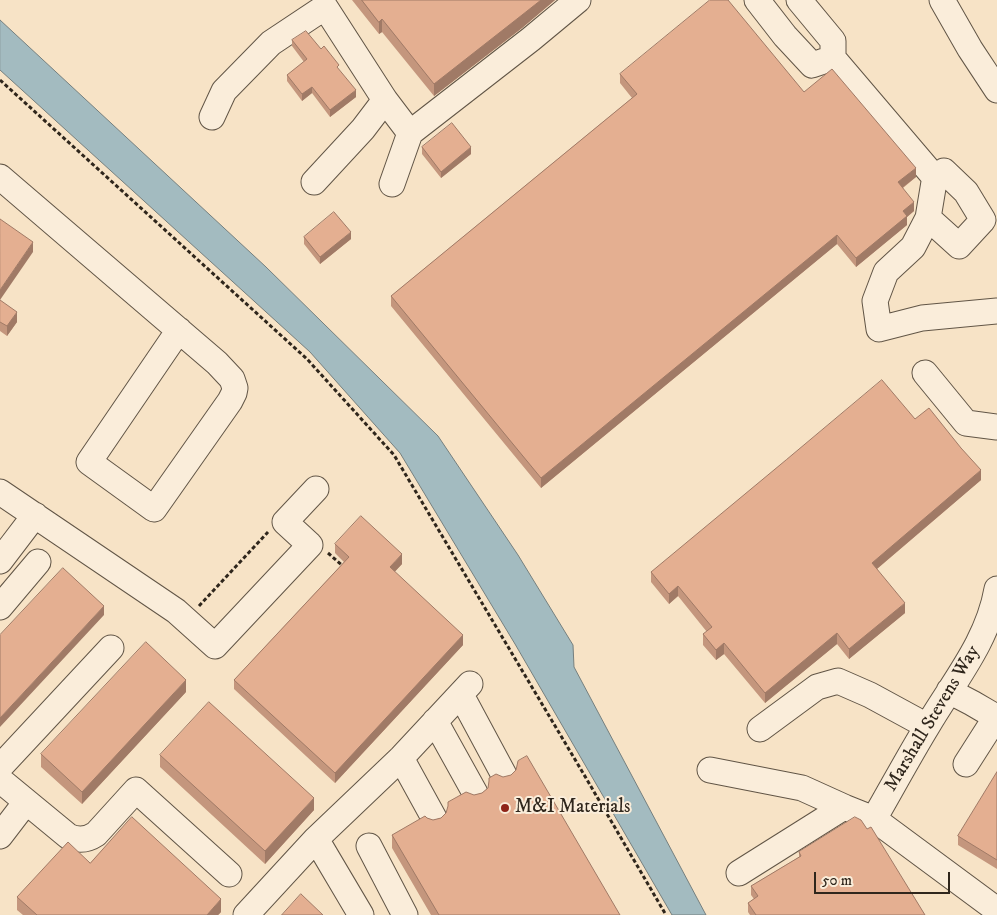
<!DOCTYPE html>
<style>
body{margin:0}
#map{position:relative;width:997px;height:915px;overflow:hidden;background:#f7e3c6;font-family:"IM FELL DW Pica",serif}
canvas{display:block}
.scale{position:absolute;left:814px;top:872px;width:136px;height:22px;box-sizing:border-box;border:2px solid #2f261c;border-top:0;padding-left:6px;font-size:15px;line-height:18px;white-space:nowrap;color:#2f261c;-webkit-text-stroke:4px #faedda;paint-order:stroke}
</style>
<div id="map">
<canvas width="997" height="915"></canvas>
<div class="scale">50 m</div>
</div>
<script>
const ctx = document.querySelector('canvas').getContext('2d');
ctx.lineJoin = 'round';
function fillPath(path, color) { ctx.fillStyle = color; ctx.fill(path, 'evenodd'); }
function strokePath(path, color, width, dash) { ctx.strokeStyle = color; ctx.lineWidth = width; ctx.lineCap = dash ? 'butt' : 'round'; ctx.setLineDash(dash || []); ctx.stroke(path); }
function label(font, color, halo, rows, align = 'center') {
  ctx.font = font + ' "IM FELL DW Pica",serif'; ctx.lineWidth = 4; ctx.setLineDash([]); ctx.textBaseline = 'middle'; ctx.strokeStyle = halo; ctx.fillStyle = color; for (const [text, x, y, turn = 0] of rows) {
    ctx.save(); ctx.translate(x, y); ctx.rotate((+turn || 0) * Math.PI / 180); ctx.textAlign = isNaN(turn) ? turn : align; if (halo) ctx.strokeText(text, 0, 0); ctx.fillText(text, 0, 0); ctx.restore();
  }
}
const water = new Path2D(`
 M0,20l266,247 172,169 80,119 55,90 1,22 132,248h-34l-157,-271 -115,-191 -90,-101 -310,-282z`);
const path = new Path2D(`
 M0,80l307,279 87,96 192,323 80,137
 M328,553l16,14
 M199,606l69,-74`);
const minor = new Path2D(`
 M757,0l28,36 27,29 21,-7
 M799,0l34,41v17l103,121
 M942,0l28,49 27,41
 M212,117l12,-26 47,-48 54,-36 60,93 25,33 121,-94 47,-39
 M0,177l217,186 15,16 3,9 -1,5 -4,8 -76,108 -65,-47 90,-132
 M314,182l49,-53 22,-29
 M392,184l18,-51
 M928,218l31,28 24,-26 -17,-28 -22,-21 -10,11 -6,36 -15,29 -27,25 -11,29 4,28 43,-11 75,-7
 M925,373l41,50 31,4
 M0,492l176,119 39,35 95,-101 -25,-23 31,-33
 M0,561l35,-46
 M0,607l38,-45
 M949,691l23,12 24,14 -30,47
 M461,695l43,80
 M435,721l40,72
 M760,729l57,-42 21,-6 32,14 57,31
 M401,758l33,60
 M0,767l111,-119
 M710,770l92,18 42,19
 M0,780l68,56c10,5 19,4 28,-2l40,-44 93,84
 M874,819c18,-31 35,-63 54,-94 26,-44 60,-84 69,-136
 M0,836l26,-34
 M316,839l45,76
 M369,846l36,69
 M739,873l105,-66 30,12 123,91
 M246,915l70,-76 85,-81 69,-74`);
const wall = new Path2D(`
 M352,0h203l-33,28 -88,68 -52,-64 -3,2z
 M292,40l47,30 17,27 -26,20 -18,-24 -10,8 -15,-20v-6l17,-13 -12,-16z
 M620,74l184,18 112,85 -13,11 11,23 -7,6v8l-51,42 -19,-23 -296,244 -150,-182v-10l241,-198 -12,-15z
 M422,147l49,7 -30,24 -19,-24z
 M304,237l47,2 -31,25 -16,-20z
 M0,300l17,22 -10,14 -7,-5z
 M915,419l66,61 -104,89 28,44 -56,46 -12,-15 -72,59 -41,-49 -8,6 -13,-15v-11l4,-2 -29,-36 -9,8 -18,-22v-10z
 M335,544l67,20 -8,8 69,73 -128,138 -101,-94v-9l110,-118 -9,-9z
 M186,692l-104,112 -41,-37v-13z
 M160,755l154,55 -49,54 -105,-97z
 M997,772v97l-39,-24v-9z
 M489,778l131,137h-189l-39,-67v-13l35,-17 6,2 8,-2 5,-5 2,-4v-7l34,-9 6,-5 1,-5z
 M867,829l58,86h-175l-2,-3v-9l6,-4 -3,-4v-9l48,-29v-5z
 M90,863l131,49 -3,3h-195l-6,-5v-13z`);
const shadedWall = new Path2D(`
 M541,0h14l-33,28 -88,68v-12z
 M382,19v13l-3,2v-12z
 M312,87v6l-10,8v-7z
 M356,90v7l-26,20v-7z
 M471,147v7l-30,24v-6z
 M916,168v9l-18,14v-9z
 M914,202v9l-7,6v8l-51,42v-9l47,-47z
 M351,232v7l-31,25v-7z
 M837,235v9l-296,244v-10z
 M33,242v10l-33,48v-10z
 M17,312v10l-10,14v-10z
 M981,470v10l-109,93v-10z
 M402,554v10l-12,13v-10z
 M678,586v10l-9,8v-10z
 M905,603v10l-56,46v-10z
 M104,606v9l-104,112v-9z
 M837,633v11l-72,59v-10z
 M463,635v10l-128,138v-10z
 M724,643v11l-8,6v-10z
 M186,680v12l-104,112v-12z
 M314,798v12l-49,54v-13z
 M221,899v13l-3,3h-11z`);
const building = new Path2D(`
 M362,0h179l-19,15 -88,69 -52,-65 -3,3z
 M710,0h18l76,92 28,-23 84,99 -18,14 16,20 -11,9 4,5 -51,42 -19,-23 -296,243 -150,-182 246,-202 -17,-20z
 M306,31l15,18 3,-3 15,19 -2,2 19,23 -26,20 -18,-23 -10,7 -15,-19 20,-16 -15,-19z
 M452,123l19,24 -30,25 -19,-25z
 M334,212l17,20 -31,25 -16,-20z
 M0,219l33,23 -33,48z
 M0,300l17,12 -10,14 -7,-4z
 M882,380l33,39 14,-11 32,40 20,22 -109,93 33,40 -56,46 -12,-16 -72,60 -41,-50 -8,7 -13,-16 9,-7 -34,-41 -9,8 -18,-22 135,-112z
 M361,516l41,38 -12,13 73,68 -128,138 -101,-93 115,-123 -14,-13z
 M63,568l41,38 -104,112v-83z
 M146,642l40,38 -104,112 -41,-38z
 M209,702l105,96 -49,53 -105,-96z
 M527,756l93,159h-181l-47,-80 33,-19 2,2 6,2 8,-2 5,-5 2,-7v-4l18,-10 8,3 8,-2 6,-5 1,-7v-3l7,-4 7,3 8,-2 5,-5 2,-9z
 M997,772v88l-39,-24z
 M132,817l89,82 -14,16h-170l-20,-18 51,-55 22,21z
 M855,817l6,3 6,9 4,-2 54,88h-169l-8,-12 10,-7 -7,-10 50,-30 -2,-4z
 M301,894l22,21h-41z`);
const markers = [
 [505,808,5,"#8f2418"]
];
const streetNames = [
 ["Marshall Stevens Way",933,719,-59]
];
const poiNames = [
 ["M&I Materials",515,808]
];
fillPath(water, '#a3bbc0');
strokePath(water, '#757f7e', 1);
strokePath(minor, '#615546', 27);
strokePath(path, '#2f261c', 3, [4, 2.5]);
strokePath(minor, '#faedda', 25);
fillPath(wall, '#c4967d');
fillPath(shadedWall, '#a07a66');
fillPath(building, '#e4af91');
strokePath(building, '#a07a66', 1);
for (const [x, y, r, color] of markers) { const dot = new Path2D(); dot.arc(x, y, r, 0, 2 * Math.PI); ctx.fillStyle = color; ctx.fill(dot); strokePath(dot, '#faedda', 2); }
label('19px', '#2f261c', '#faedda', streetNames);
label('19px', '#2f261c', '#faedda', poiNames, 'left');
</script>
